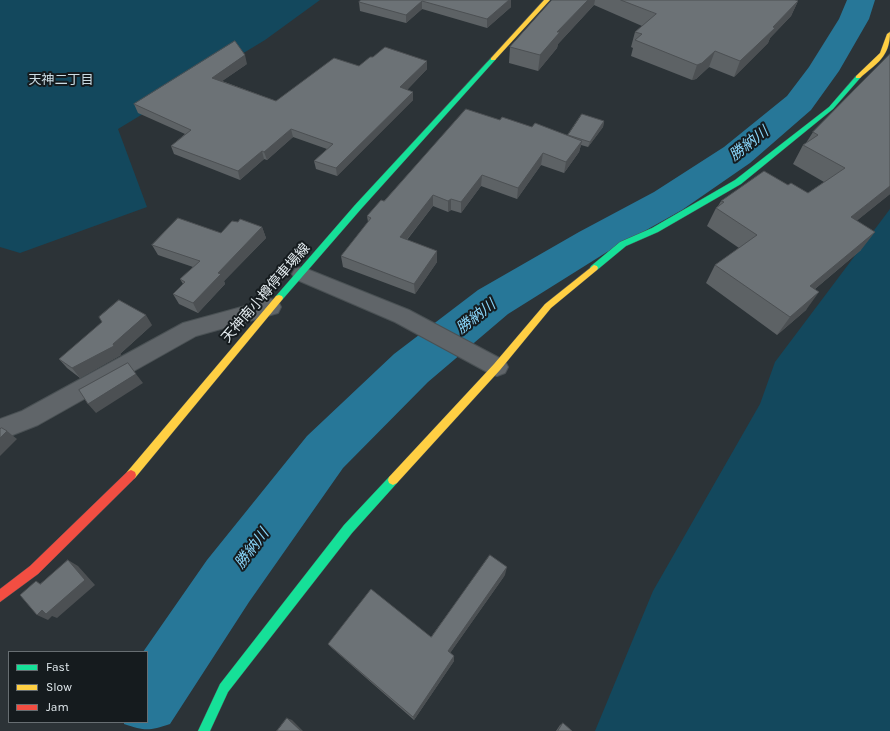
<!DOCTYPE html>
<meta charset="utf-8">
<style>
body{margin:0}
#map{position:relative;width:890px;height:731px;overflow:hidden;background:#2c3337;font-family:Karla,sans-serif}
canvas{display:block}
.legend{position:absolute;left:8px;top:651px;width:140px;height:72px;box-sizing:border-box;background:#151b1e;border:1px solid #676e72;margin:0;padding:5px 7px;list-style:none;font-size:12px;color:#e3ebef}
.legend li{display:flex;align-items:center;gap:8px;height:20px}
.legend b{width:20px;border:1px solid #676e72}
</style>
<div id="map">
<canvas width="890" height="731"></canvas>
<ul class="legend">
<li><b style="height:5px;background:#16e098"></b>Fast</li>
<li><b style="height:5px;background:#ffcf43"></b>Slow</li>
<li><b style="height:5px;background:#f24e42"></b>Jam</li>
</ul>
</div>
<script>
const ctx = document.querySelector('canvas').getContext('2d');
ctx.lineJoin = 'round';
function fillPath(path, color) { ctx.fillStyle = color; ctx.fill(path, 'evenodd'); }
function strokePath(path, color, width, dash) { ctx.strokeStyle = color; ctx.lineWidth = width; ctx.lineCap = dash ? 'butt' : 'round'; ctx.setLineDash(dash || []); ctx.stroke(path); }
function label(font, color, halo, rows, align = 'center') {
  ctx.font = font + ' Karla,"Noto Sans JP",sans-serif'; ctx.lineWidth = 4; ctx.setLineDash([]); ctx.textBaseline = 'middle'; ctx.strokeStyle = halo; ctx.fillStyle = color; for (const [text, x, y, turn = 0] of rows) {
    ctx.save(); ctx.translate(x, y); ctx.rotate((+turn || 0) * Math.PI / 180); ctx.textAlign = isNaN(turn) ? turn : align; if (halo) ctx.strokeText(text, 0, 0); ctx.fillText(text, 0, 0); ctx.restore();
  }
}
const green = new Path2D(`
 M0,0h320l-55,40 -147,89 29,78 -127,46 -20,-6z
 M890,209v522h-295l58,-140 107,-187 15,-42z`);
const river = new Path2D(`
 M847,0h28l-6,19 -30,52 -28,39 -61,53 -68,47 -75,42 -99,62 -80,68 -85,86 -94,134 -79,122c-21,7 -25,7 -46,0v-2h23v-70h-4l64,-92 100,-124 87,-82 84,-64 101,-58 75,-40 70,-45 63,-51 22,-29 30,-48z`);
const street = new Path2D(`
 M302,267l107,43 96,51 3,6 -3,6 -8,3 -8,-3 -94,-51 -100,-43 -3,-5 3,-5z
 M271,299l7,2 3,6 -3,6 -82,23 -158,89 -38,15v-21l22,-8 161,-88z`);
const fast = new Path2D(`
 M491,58l5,1 -135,150 -79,91h-6l-1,-2 1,-2 79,-91z
 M856,76l5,1 -28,32 -92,75 -83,48 -32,14 -29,24h-6l-1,-2 1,-2 29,-24 32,-14 83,-48 94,-73z
 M393,475l4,2 1,3 -1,3 -45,50 -124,159 -18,39h-12l22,-47 124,-159 45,-48z`);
const slow = new Path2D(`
 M544,0h6l-55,60h-4v-2z
 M890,32c0,25 -13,31 -30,46h-4v-2l24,-23 7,-19z
 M594,265l3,1 1,2 -1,2 -46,38 -51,62 -103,113 -4,2 -4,-2 -1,-3 1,-3 105,-113 51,-60z
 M279,295l3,1 1,2 -1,2 -147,178 -4,2 -4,-2 -1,-3 1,-3 149,-176z`);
const jam = new Path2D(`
 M131,470l4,2 1,3 -1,3 -97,96 -38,28v-13l30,-23 97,-94z`);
const wall = new Path2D(`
 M361,0h150v7l-24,21 -65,-19 -16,14 -46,-12 -1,-9z
 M552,0h243l3,1 -7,15 -21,22 -2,5 -34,34 -25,-10 -13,12 -4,1 -61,-24 2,-8 -2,-1 4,-15 7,-6 -48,-21 -36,39 -1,4 -19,23 -29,-8 1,-16z
 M890,54v140l-34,27 5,29 -46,39 -9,21 -29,25 -71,-52 9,-18 24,-17 -32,-22 9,-18 2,-2 3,-5 67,-16 20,8 16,-11 -31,-18 10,-19 3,-2 7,-11z
 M373,57l54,4v8l-20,21 6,2v8l-76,76 -21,-7 -2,-8 13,-12 -34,-12 -26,23 -3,-1 -24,21 -66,-26 -3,-8 14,-12 -47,-21 -4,-9 113,-40 -25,17 54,20 83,-35z
 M500,120l68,16v-1l36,-14 -1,6 -15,20 -7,-2 -2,7 -15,21 -23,-8 -24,34 -36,-13 -20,27 -10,-3 -3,2 -15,-6 -26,34 30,11v11l-22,32 -72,-27 -2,-11 27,-34 -1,-6 17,-15z
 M262,227l4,11 -42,43 1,3 -27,29 -19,-9 -6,-10 10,-10 -3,-5 13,-12 -35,-12 -6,-10z
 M152,325l-32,29 1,1 -41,23 -13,-10 -8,-9z
 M505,575l-55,78 4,3v5l-40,59 -81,-71 -5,-5 103,-7z
 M563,723l9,8h-16l4,-6z`);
const shadedWall = new Path2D(`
 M509,0h2v7l-24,21v-9z
 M588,0h7l-1,5 -36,39 -1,4 -19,23 2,-16 17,-23z
 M422,1v8l-16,14v-8z
 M798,1l-7,15 -21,22 -2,5 -34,34 6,-16z
 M715,51l-6,16 -13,12 -4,1 5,-15z
 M245,55l2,9 -32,22 -3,-8z
 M427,61v8l-26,27 -1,-9z
 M413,92v8l-76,76 -1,-8z
 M604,121l-1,6 -15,20 2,-5z
 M291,129l2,8 -26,23 -3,-8z
 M582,141l-3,11 -15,21 2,-11z
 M262,151l2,8 -24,21 -2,-9z
 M543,153l-2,12 -24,34 1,-11z
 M482,175l-1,11 -20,27v-11z
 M890,186v8l-52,42 13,-19z
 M433,195v11l-33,42v-11z
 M451,199v11l-3,2v-11z
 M262,227l4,11 -42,43 1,3 -27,29 -5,-10 25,-30z
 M875,232l-14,18 -64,54 13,-18z
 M437,251v11l-22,32 -1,-10z
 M819,292l-13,18 -29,25 13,-18z
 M146,315l6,10 -32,29 1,1 -41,23 -8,-10 41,-24z
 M136,374l7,9 -47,30 -8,-9z
 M7,431l10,8 -17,17v-18z
 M68,560l10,6 17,19 -38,33 -5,-2 -4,4 -11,-5 5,-5z
 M507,567l-2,8 -57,81v-5z
 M454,656v5l-40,59 -1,-3z
 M287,718l5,2 11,11h-2z`);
const building = new Path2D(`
 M361,0h148l-22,19 -65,-18 -16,14 -47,-13z
 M552,0h36l-31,32h3l-20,23 -30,-8z
 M621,0h174l3,1 -25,26 2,1 -35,33 -25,-10 -13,12 -5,2 -62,-25 7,-6 -7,-2 21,-18z
 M235,41l10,14 -33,23 64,23 58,-43 25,8 11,-9h3l12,-10 42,14 -27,26 13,5 -77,76 -22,-7 19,-17 -42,-15 -27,23 -2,-1 -24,20 -67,-25 20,-16 -57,-26z
 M890,54v132l-39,31 24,15 -65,54 9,6 -29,25 -75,-52 42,-30 -41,-27 8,-6 -3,-1 43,-30 24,14 3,-2 17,10 37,-25 -42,-23 15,-10 -5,-3z
 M466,109l34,11 2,-3 30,10 3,-4 47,18 -16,21 -23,-9 -25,35 -36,-13 -21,27 -10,-3 -3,2 -15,-6 -33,42 37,14 -23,33 -73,-28 30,-38 -4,-2 14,-16 3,1z
 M582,114l22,7 -14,21 -22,-7z
 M178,218l43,15 11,-12 6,1 2,-3 22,8 -44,46 3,1 -28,29 -20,-9 12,-12 -5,-3 20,-18 -48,-16z
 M119,300l27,15 -33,29 1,2 -42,22 -13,-9 43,-37 -3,-5z
 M128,363l8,11 -48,30 -9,-14z
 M2,428l5,3 -7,7v-9z
 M490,555l17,12 -59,84 6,5 -41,61 -85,-73 43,-55 60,48z
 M68,560l17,20 -39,34 -4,-4 -5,5 -17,-20 16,-14 4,3z
 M287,718l14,13h-24z
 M563,723l9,8h-14z`);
const farNeighbourhoodnames = [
 ["天神二丁目",61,80]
];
const streetNames = [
 ["天神南小樽停車場線",266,293,-49]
];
const waterNames = [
 ["勝納川",749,144,-38],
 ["勝納川",476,317,-38],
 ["勝納川",252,549,-53]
];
fillPath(green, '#13485d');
fillPath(river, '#277798');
strokePath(street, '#4a5154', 2);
strokePath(fast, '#4a5154', 1);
strokePath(slow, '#4a5154', 1);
strokePath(jam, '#4a5154', 1);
fillPath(street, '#606569');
fillPath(fast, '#16e098');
fillPath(slow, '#ffcf43');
fillPath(jam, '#f24e42');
fillPath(wall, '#5d6265');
fillPath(shadedWall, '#4c5053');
fillPath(building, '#6c7276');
strokePath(building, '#4c5053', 1);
label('13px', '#cbdce4', '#151b1e', farNeighbourhoodnames);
label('14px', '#e3ebef', '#151b1e', streetNames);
label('italic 15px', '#88d4f8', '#151b1e', waterNames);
</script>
